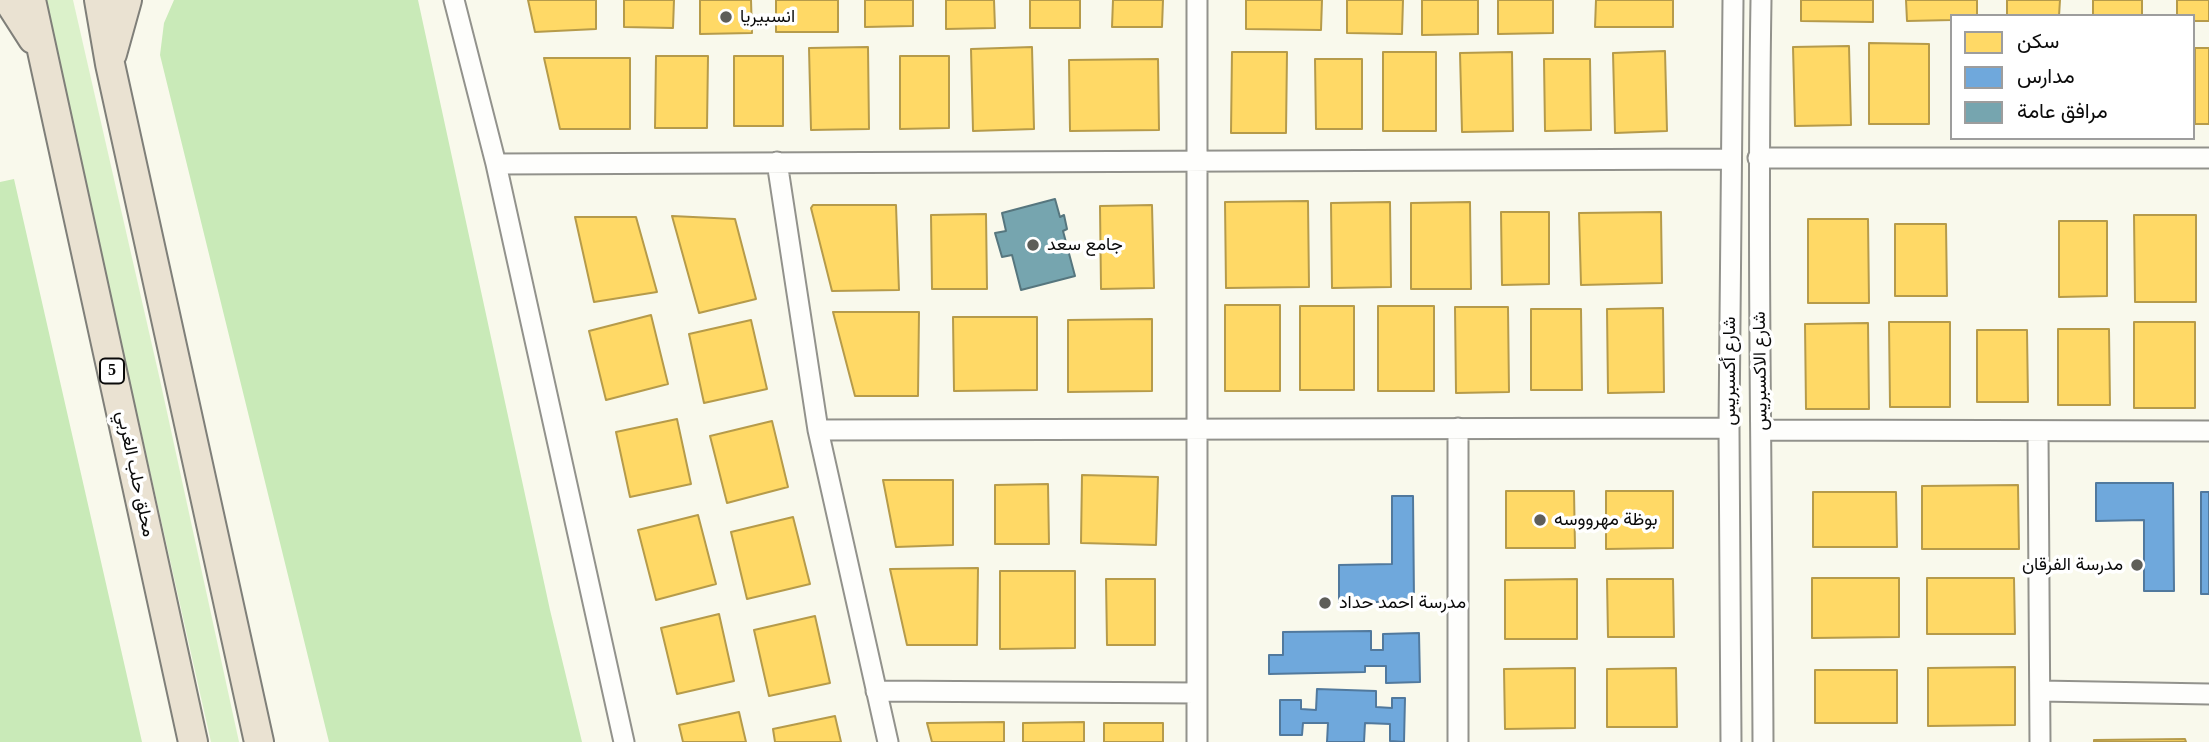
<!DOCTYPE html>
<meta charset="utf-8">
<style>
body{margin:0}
#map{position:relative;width:2209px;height:742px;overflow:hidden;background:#f9f9ec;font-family:"Times New Roman",Vazirmatn,serif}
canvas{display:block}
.legend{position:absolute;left:1950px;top:14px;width:245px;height:126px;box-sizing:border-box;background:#fff;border:2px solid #9d9d9d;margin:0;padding:9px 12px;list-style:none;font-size:21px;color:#0a0a0a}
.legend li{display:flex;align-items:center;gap:14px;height:35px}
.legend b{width:35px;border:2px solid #9d9d9d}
</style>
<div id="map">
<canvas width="2209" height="742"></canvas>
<ul class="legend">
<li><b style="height:19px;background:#ffd966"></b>سكن</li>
<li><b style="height:19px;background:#6fa8dc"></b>مدارس</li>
<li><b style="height:19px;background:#76a5af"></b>مرافق عامة</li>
</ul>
</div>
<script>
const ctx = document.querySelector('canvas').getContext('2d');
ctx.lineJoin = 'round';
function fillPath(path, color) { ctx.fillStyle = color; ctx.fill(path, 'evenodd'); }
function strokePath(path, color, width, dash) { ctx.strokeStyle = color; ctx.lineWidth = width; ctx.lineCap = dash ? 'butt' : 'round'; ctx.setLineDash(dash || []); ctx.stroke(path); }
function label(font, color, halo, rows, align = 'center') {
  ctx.font = font + ' "Times New Roman",Vazirmatn,serif'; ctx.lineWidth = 7; ctx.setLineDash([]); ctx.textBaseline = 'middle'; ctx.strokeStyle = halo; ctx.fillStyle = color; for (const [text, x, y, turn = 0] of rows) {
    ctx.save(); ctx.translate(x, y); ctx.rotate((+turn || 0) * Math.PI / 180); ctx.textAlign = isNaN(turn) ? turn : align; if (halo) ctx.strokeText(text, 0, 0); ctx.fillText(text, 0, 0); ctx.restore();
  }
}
const green = new Path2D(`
 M44,0h29l87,380 79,362h-28z`);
const forest = new Path2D(`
 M174,0h244l132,610 32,132h-253l-169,-687 4,-32z
 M14,179l128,563h-142v-560z`);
const homes = new Path2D(`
 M528,0h68v29l-61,3z
 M624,0h50l-1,28 -49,-1z
 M700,0h51l1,33 -52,1z
 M776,0h62v32h-62z
 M865,0h48v26l-48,1z
 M946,0h48l1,28 -49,1z
 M1030,0h50v28h-50z
 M1113,0h50l-1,27h-50z
 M1246,0h76l-1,30 -75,-1z
 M1347,0h56l-1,34 -55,-1z
 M1422,0h56v34l-56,1z
 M1498,0h55v33l-55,1z
 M1596,0h77v27h-78z
 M1801,0h72v22l-72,-1z
 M1906,0h71v16h-25v4l-45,1z
 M2007,0h53l-1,16h-52z
 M2093,0h49v16h-49z
 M2177,0h32v21h-16v-5h-16z
 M1869,43l60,1v80h-60z
 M1849,46l2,79 -56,1 -2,-79z
 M868,47l1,82 -58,1 -2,-82z
 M1032,47l2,82 -61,2 -2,-82z
 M2195,48h14v76h-14z
 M1665,51l2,80 -52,2 -2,-80z
 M1232,52h55l-1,81h-55z
 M1383,52h53v79h-53z
 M1512,52l1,79 -51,1 -2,-79z
 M656,56h52l-1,72h-52z
 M734,56h49v70h-49z
 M900,56h49v72l-49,1z
 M544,58h86v71h-70z
 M1158,59l1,71 -89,1 -1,-71z
 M1315,59h47v70h-46z
 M1544,59h46l1,71 -46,1z
 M1308,201l1,86 -83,1 -1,-86z
 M1390,202l1,85 -59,1 -1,-85z
 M1470,202l1,87h-60v-86z
 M813,205h83l3,85 -67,1 -21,-83z
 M1152,205l2,83 -53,1 -1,-83z
 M1501,212h48v72l-47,1z
 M1661,212l1,71 -81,2 -2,-72z
 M986,214l1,75h-55l-1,-74z
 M2134,215h62v87h-61z
 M672,216l63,3 21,80 -57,14z
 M575,217h61l21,75 -63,10z
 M1808,219h60l1,84h-61z
 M2059,221h48v75l-48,1z
 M1895,224h51l1,72h-52z
 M1225,305h55v86h-55z
 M1300,306h54v84h-54z
 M1378,306h56v85h-56z
 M1455,307h53l1,85 -53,1z
 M1663,308l1,84 -56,1 -1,-84z
 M1531,309h50l1,81h-51z
 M833,312h86l-1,84h-63z
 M651,315l17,69 -62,16 -17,-69z
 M953,317h84v73l-83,1z
 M1152,319v72l-84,1v-72z
 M751,320l16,69 -63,14 -15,-69z
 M1889,322h61v85h-60z
 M2134,322h61v86h-61z
 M1868,323l1,86h-63l-1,-85z
 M2058,329h51l1,76h-52z
 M1977,330h50l1,72h-51z
 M677,419l14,65 -61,13 -14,-65z
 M772,421l16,66 -61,16 -17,-67z
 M1082,475l76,2 -2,68 -75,-2z
 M883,480h70v65l-57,2z
 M1048,484l1,60h-54v-59z
 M2018,485l1,64h-97v-63z
 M1506,491h68l1,57h-69z
 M1606,491h67v57l-67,1z
 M1813,492h83l1,55h-84z
 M698,515l18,69 -60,16 -18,-70z
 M793,517l17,67 -63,15 -16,-67z
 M978,568l-1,77h-70l-17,-76z
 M1000,571h75v77l-75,1z
 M1812,578h87v59l-87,1z
 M1927,578h87l1,56h-88z
 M1106,579h49v66h-48z
 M1577,579v60h-72v-59z
 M1607,579h66l1,58h-66z
 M719,614l15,67 -57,13 -16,-66z
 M815,616l15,67 -61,13 -15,-66z
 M2015,667v58l-87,1v-58z
 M1575,668v60l-70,1 -1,-60z
 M1676,668l1,59h-70v-58z
 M1815,670h82v53h-82z
 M739,712l7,30h-63l-4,-17z
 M835,716l6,26h-66l-2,-13z
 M1004,722v20h-72l-5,-19z
 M1084,722v20h-61v-19z
 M1104,723h59v19h-59z
 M2185,739l1,3h-92v-2z`);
const schools = new Path2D(`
 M2096,483h77l1,108h-30v-71l-48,1z
 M2201,492h8v102h-8z
 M1392,496h21l1,106h-75v-37l53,-1z
 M1371,631v19h12v-16l36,-1 1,49 -34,1v-17h-21v6l-96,2v-19h14v-23z
 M1317,689l59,2v16l16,1v-10h13l-1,44 -14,-1v-17l-25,-1 -1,19h-37l1,-19h-25l-1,12h-22v-35h21v9l15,1z`);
const public = new Path2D(`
 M1055,199l5,18 4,-2 3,14 -4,2 12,45 -54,14 -9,-35 -10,2 -7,-24 11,-2 -4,-18z`);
const minor = new Path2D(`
 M454,0l42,164 128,578
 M1197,0v742
 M1761,0c-4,247 1,495 2,742
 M1758,158h451
 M777,162l41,268 70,312
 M496,164l1234,-5
 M1458,428v314
 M818,430l911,-2
 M1762,430l447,1
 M2038,432l2,310
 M876,691l321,2
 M2040,691l169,3
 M1731,742l-2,-314 4,-428`);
const highway = new Path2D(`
 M8,0l25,39
 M31,0l162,742
 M99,0l11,64 149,678
 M112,54l15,-54`);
const markers = [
 [726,17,7,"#5e5e59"],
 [1033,245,7,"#5e5e59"],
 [1540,520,7,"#5e5e59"],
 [2137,565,7,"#5e5e59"],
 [1325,603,7,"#5e5e59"]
];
const shields = [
 [112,371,24]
];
const shieldNames = [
 ["5",112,371]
];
const poiNames = [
 ["انسبيريا",740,17],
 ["جامع سعد",1047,245],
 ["بوظة مهرووسه",1554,520],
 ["مدرسة الفرقان",2123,565,"right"],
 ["مدرسة احمد حداد",1339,603]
];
const streetNames = [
 ["شارع أكسبريس",1730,371,-90],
 ["شارع الاكسبريس",1761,371,-91],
 ["محلق حلب الغربي",135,474,78]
];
fillPath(green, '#dbf1ca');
fillPath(forest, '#c9eab8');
fillPath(homes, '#ffd966');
strokePath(homes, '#b69b4a', 2);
fillPath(schools, '#6fa8dc');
strokePath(schools, '#51799d', 2);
fillPath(public, '#76a5af');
strokePath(public, '#56767e', 2);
strokePath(minor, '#92928c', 23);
strokePath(highway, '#7f7f79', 32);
strokePath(minor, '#fefefc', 19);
strokePath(highway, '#eae2d2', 28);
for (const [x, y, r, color] of markers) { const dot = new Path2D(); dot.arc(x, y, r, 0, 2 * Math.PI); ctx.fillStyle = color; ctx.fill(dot); strokePath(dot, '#fff', 2.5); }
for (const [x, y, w] of shields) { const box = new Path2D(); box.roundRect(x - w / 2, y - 12.5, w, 25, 5); ctx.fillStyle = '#fff'; ctx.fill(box); strokePath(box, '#0a0a0a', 2); }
label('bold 16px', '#0a0a0a', null, shieldNames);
label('18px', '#0a0a0a', '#fff', poiNames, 'left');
label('18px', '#0a0a0a', '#fff', streetNames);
</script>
